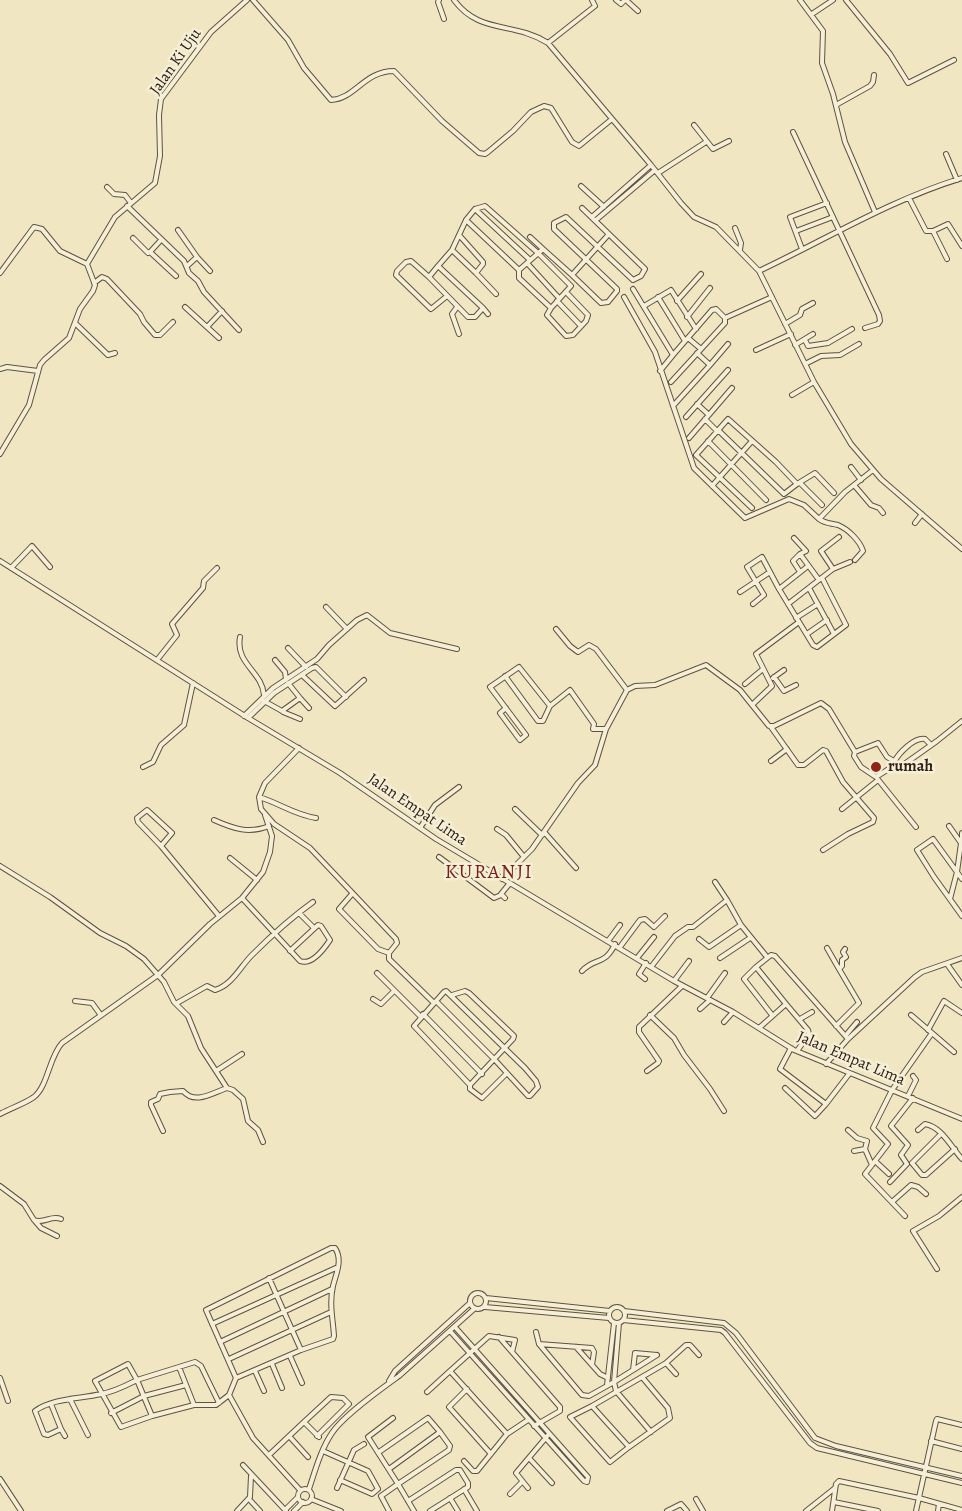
<!DOCTYPE html>
<style>
body{margin:0}
canvas{display:block;background:#f0e6c1}
</style>
<canvas width="962" height="1511"></canvas>
<script>
const ctx = document.querySelector('canvas').getContext('2d');
ctx.lineJoin = 'round';
function strokePath(path, color, width, dash) { ctx.strokeStyle = color; ctx.lineWidth = width; ctx.lineCap = dash ? 'butt' : 'round'; ctx.setLineDash(dash || []); ctx.stroke(path); }
function label(font, color, halo, rows, align = 'center') {
  ctx.font = font + ' Alegreya,serif'; ctx.lineWidth = 5; ctx.setLineDash([]); ctx.textBaseline = 'middle'; ctx.strokeStyle = halo; ctx.fillStyle = color; for (const [text, x, y, turn = 0] of rows) {
    ctx.save(); ctx.translate(x, y); ctx.rotate((+turn || 0) * Math.PI / 180); ctx.textAlign = isNaN(turn) ? turn : align; if (halo) ctx.strokeText(text, 0, 0); ctx.fillText(text, 0, 0); ctx.restore();
  }
}
const street = new Path2D(`
 M253,0l35,40 16,28 27,32c24,-1 33,-29 63,-29l48,50 37,32 6,1 3,-2 25,-21 18,-19 13,-6 7,2 21,34 7,4 33,-27
 M439,0l-1,2 6,17
 M454,0c26,35 59,21 94,43l103,122 30,38 13,14 22,10 43,44 55,111 37,62 30,35 81,70
 M616,0l5,4 4,-4
 M626,0l12,11
 M800,0l23,31 -1,32 11,31 12,48 30,70
 M846,0l44,54 18,29 46,-23
 M812,14l21,-14
 M548,43l47,-37 -3,-6
 M836,105l34,-19 3,-4 1,-7
 M694,125l19,24 16,-8
 M793,132l86,183 1,6 -2,3 -13,4
 M946,154l11,26
 M658,173l48,-31
 M581,186l23,21
 M107,187l7,7 11,1 6,8
 M909,198l17,33h7l15,-7 14,22
 M127,206l57,55 5,12 9,8 6,11 35,38
 M475,209l10,-3 53,47 33,33 -20,22 -32,-30v-8
 M592,217l59,-52
 M466,220l9,-11 55,51
 M596,220l59,-50
 M735,228l6,15 -1,7
 M178,230l19,27
 M796,231l37,-14
 M933,231l14,28
 M459,235l24,27v2l-7,9 -24,-23 14,-30 53,50 24,-21 29,26 37,-41
 M530,237l13,12
 M133,238l15,15 1,-1
 M161,240l-11,12 26,24
 M802,249l-12,-32 37,-14
 M527,263l32,35
 M187,266l10,-9 13,14
 M438,266l-9,11 39,40h7l8,-9 -45,-42 14,-16
 M759,271c68,-32 131,-71 203,-93
 M0,273l34,-46 8,2 18,22 27,13
 M476,273l20,21
 M572,275l29,28 7,-1 9,-11v-2l-63,-60v-6l12,-6 67,63 8,-4 4,-7 -63,-61
 M429,277l-18,-16 -5,1 -9,9 -1,4 35,34 16,-13
 M94,283l8,-6 5,2 33,35 4,8 11,13h5l13,-13
 M633,289l40,66 -13,16
 M624,297l31,55 39,116 51,50 44,-19 15,6 15,14
 M658,297l27,44
 M557,301l24,25
 M677,301l24,-27
 M644,306l27,-16 25,39
 M185,307l34,31
 M457,307l-5,7 7,20
 M483,308l5,6
 M551,308l-4,7 19,21 7,-1 13,-14 2,-6 -22,-23
 M687,317l23,-29
 M725,318l47,-21
 M75,323l33,32 7,-2
 M785,324l15,-9 2,-6 11,-6
 M207,327l15,-16
 M688,338l13,11
 M805,340l3,6 20,-3 24,-14
 M795,345l18,-11
 M756,350l35,-16
 M805,364l16,-8 19,-1 19,-11
 M710,365l18,-21
 M0,369l7,-2 31,4
 M671,382l54,-59v-5l-9,-9 -4,1 -39,45
 M792,395l22,-13
 M697,404l12,11
 M673,406l37,-41 -13,-12
 M686,417l42,-47
 M705,419l12,12
 M718,430l66,64 13,-10
 M689,438l43,-50
 M708,441l58,59
 M0,454l29,-49 11,-40 4,-5 25,-22 11,-29 13,-18 2,-6 -8,-21 28,-47 40,-34 5,-27 -1,-41 2,-16 50,-67 36,-32
 M851,467l10,13
 M800,483l22,22
 M854,485l17,20 8,3 4,5
 M712,486l40,-45
 M752,508l-56,-53 32,-36 48,43 21,22 18,-11 19,20
 M915,523l7,-9
 M794,538l12,13 -6,3
 M855,560l8,-9c-3,-10 -15,-22 -25,-26 -7,-2 -12,-1 -19,-6l26,-27 28,-22
 M0,561l248,157 92,55 96,66 238,142 59,31 61,38 168,69
 M11,568l21,-22 18,21
 M833,569l17,-7
 M800,572l-7,-11 7,-7 19,26
 M809,588l25,46
 M779,589l29,-23
 M740,592l30,-20
 M753,604l11,-9 -17,-28 15,-10 17,32 34,56 4,2 29,-22 -24,-47
 M788,604l45,-35 -12,-18 18,-14
 M326,607l21,22
 M796,618l22,-14
 M556,629l14,17 8,6 11,-7 7,4 31,41
 M807,634l20,-14
 M240,637c-5,27 22,34 24,58
 M288,648l18,19
 M157,660l20,-25 -5,-11 31,-36 1,-7 13,-13
 M275,660l10,12 1,7
 M302,675l33,31 29,-26
 M505,676l33,45h5l7,-15 20,-16 24,34 -1,5h13
 M774,677l10,14 12,-6
 M773,678l11,-8
 M745,684l18,-15
 M300,698l9,10
 M264,701l18,10 18,-13 -12,-15
 M752,705l20,-19 -16,-32 43,-32
 M506,708l-6,5 20,27 6,-5 -36,-48 29,-20 31,39
 M283,712l17,7
 M244,716l29,-28 44,-29 12,-14 28,-25 10,-5 23,18 67,16
 M248,718l26,-25 38,-25 4,-1 30,30
 M771,727l27,38h6l19,-15 3,1 17,31 31,36 -1,4 -25,12 -25,16
 M299,748l-34,35 -6,14 2,12 13,15 36,24 86,91 1,4 -8,10v6l45,44
 M855,752l-1,4 7,11 15,10
 M771,761l16,-12
 M894,762c5,-9 20,-25 31,-23l6,6
 M143,767l10,-5 8,-17 23,-20 9,-42
 M259,797c20,6 36,18 57,21
 M515,809l27,26 3,-2 31,35
 M842,809l36,-29
 M214,820c20,9 35,14 55,6
 M949,826l12,17 -4,29 -7,27
 M916,827l-40,-50 19,-12h8l34,-24 25,-20
 M420,828l15,-23 24,-18
 M497,829l9,6 18,22
 M962,844v-11
 M161,846l11,-13 -25,-23 -10,8 1,4 23,24 58,70
 M439,857l55,41 7,-3
 M230,858l27,22
 M0,866l50,31 50,36 26,13 18,13 20,23 10,20 14,14 13,32 26,40 6,2 10,9 5,22 10,9 5,12
 M502,879l30,-30 46,-66 17,-18 11,-36 21,-39 8,-4 20,-1 51,-20 34,25 29,36h5l47,-23 8,6 26,43 23,-9 9,14 7,4
 M962,879l-29,-40 -16,11 17,27 28,39
 M715,882l12,18
 M352,894l-13,15 39,40 11,4
 M242,898l58,63c12,5 24,-12 30,-21l-9,-14 -3,-1 -28,26
 M505,898l-4,-4 9,-11
 M299,913l15,15
 M699,939l10,8 32,-22 26,32
 M608,941l12,-16
 M620,947l20,-27 5,-1 9,8 11,-11
 M827,948l12,21
 M637,958l17,-21
 M720,958l30,-20
 M947,964l15,21
 M651,967l24,-31 13,-9h5l34,-27 14,25
 M756,967l15,-12 4,1 73,83
 M582,971c13,-14 23,-5 33,-27
 M377,973l44,44
 M645,979l-6,-5 7,-11
 M674,981l15,-20
 M452,995l13,-4 4,2 45,43 -1,3 -43,46v4l12,9 25,-25
 M707,998l18,-25
 M373,999l8,5 13,-13
 M75,1001l17,2 8,11
 M436,1001l59,59 33,36h2l8,-9 -2,-6 -11,-13 -79,-77 -2,1 -30,34 56,59
 M177,1003l30,-17 8,4c17,-5 25,-23 37,-35 18,-18 40,-38 61,-53
 M786,1004l22,26 1,4 -12,17
 M700,1009l10,-9
 M423,1014l59,60
 M650,1015l24,23 10,17 26,34 14,22
 M800,1019l12,-7
 M724,1022l9,-10
 M836,1026l23,-23 -20,-34 3,-3v-6l4,-3 -3,-5 2,-3
 M759,1028l27,-24 -30,-37 -12,12 28,36
 M928,1030l16,-29 18,12
 M932,1033l22,19
 M846,1035l11,-13
 M791,1048l-11,21 46,35 23,-30
 M826,1064l22,-25 67,-62 7,-5 40,-14
 M216,1071l26,-17
 M647,1071l11,-8 1,-2 -20,-29v-5l43,-41
 M785,1088l30,28 11,-12
 M908,1096l8,-16 -3,-4
 M0,1114c11,-6 24,-10 34,-17 14,-11 15,-40 28,-54l96,-68 52,-51 32,-26 21,-26 7,-20 2,-16 -7,-21
 M848,1130l9,8 10,3 -2,8 7,16
 M918,1130l7,-6c17,3 26,23 37,35
 M163,1131l-12,-26v-3l7,-3 2,-5 10,-2 13,-1c12,14 29,2 44,-3
 M941,1134l-29,29 10,12h4l29,-26
 M854,1151l11,-2
 M875,1161l14,13
 M890,1182l17,-18 -6,-9 7,-10 -17,-19 22,-28
 M0,1186l24,18 10,16c10,4 17,-5 27,-1
 M892,1202l19,-17 7,2 8,7
 M905,1216l-40,-42 23,-30 -15,-16 19,-38 40,-57 -21,-18
 M35,1221l6,7 16,8
 M937,1269l-24,-38 26,-15 23,-19
 M269,1278l32,72
 M470 1301a8 8 0 1 1 16 0a8 8 0 1 1-16 0Z
 M486,1298l124,13
 M609 1315a8 8 0 1 1 16 0a8 8 0 1 1-16 0Z
 M485,1307l124,11
 M624,1311l100,12 12,10 79,105 21,8 126,30
 M623,1320l98,10 4,3 85,110 7,5 145,35
 M212,1324l126,-57
 M450,1331l134,150 3,1 1,-5 -133,-150
 M536,1332l3,12 53,4 2,4 -2,13
 M499,1337l13,15
 M220,1342l112,-53
 M539,1344l43,51 7,1 25,-14 2,9 35,41
 M576,1347l24,27 8,4
 M290,1356l12,27
 M229,1359l102,-47
 M666,1363l10,11
 M272,1364l10,24
 M179,1367l15,38
 M633,1370l2,-17 22,2
 M255,1371l9,20
 M642,1377l26,31 2,10 -41,29 -37,-41 74,-43 20,-18h4l9,10
 M0,1378l8,23
 M389,1381l6,-10 75,-68
 M614,1382l5,-59
 M614,1382l43,-27
 M607,1385l7,-62
 M467,1389l-18,18 42,47
 M427,1392l23,-21
 M229,1395l24,43 47,52
 M70,1399l18,36
 M51,1404l10,25
 M592,1406l-22,11 40,45 19,-15
 M111,1413l33,-17 42,-11
 M152,1416l-15,-36 58,-18 6,4 18,37
 M507,1434l21,-14
 M65,1436l-4,-7 -13,6 -4,-1 -9,-23c18,-13 45,-12 66,-17 13,-2 24,-8 36,-14l-9,-16 -33,17 26,46 31,-11 42,-11h22l13,-10 7,-17 -30,-68 125,-62h4c8,12 1,26 -2,38 -4,18 0,33 1,50l-1,3 -32,11 -65,28
 M289,1436l19,21
 M317,1436l32,-32 -6,-6 -12,-1 -27,25 15,15
 M931,1441l31,8
 M323,1451l45,20 10,18 -6,5 -32,-14
 M379,1452l49,-34 12,14
 M269,1455l35,-33
 M529,1458l23,25
 M464,1461l9,10h4l30,-37 -57,-63 39,-35 26,4 -3,12 48,55v4l-26,15
 M243,1465l43,46
 M389,1469l51,-37 10,14 -1,4 -51,34 16,27
 M0,1479l21,32
 M337,1488l17,-38 10,-6
 M528,1488l-12,-15 33,-39
 M298 1496a7 7 0 1 1 14 0a7 7 0 1 1-14 0Z
 M309,1489c6,-18 12,-40 23,-56 12,-18 49,-44 67,-57l75,-67
 M464,1489l13,22
 M510,1494l12,-12
 M450,1498l8,13
 M249,1499l11,12
 M311,1499l30,12
 M696,1499l7,12
 M408,1501l48,-31h4l8,13v4l-38,24
 M834,1502l44,9
 M285,1510l13,-13
 M237,1511l13,-14 1,-21
 M294,1511l9,-9
 M389,1511l-8,-15 17,-12 -30,-47 25,-19
 M667,1511l14,-7 6,7
 M806,1511l29,-23
 M832,1511l4,-27 3,-3 80,17 43,12
 M916,1511l20,-90 1,-2 25,6
 M938,1511l1,-7`);
const markers = [
 [876,767,6,"#8f2418"]
];
const streetNames = [
 ["Jalan Ki Uju",176,62,-55],
 ["Jalan Empat Lima",417,810,34],
 ["Jalan Empat Lima",851,1059,23]
];
const poiNames = [
 ["rumah",888,767]
];
const quarterNames = [
 ["KURANJI",489,873]
];
strokePath(street, '#605240', 6);
strokePath(street, '#f5efd7', 4);
for (const [x, y, r, color] of markers) { const dot = new Path2D(); dot.arc(x, y, r, 0, 2 * Math.PI); ctx.fillStyle = color; ctx.fill(dot); strokePath(dot, '#f5efd7', 2); }
label('16px', '#302115', '#f5efd7', streetNames);
label('bold 16px', '#302115', '#f5efd7', poiNames, 'left');
ctx.letterSpacing = '1.5px';
label('20px', '#7a1f14', '#f5efd7', quarterNames);
ctx.letterSpacing = '0px';
</script>
